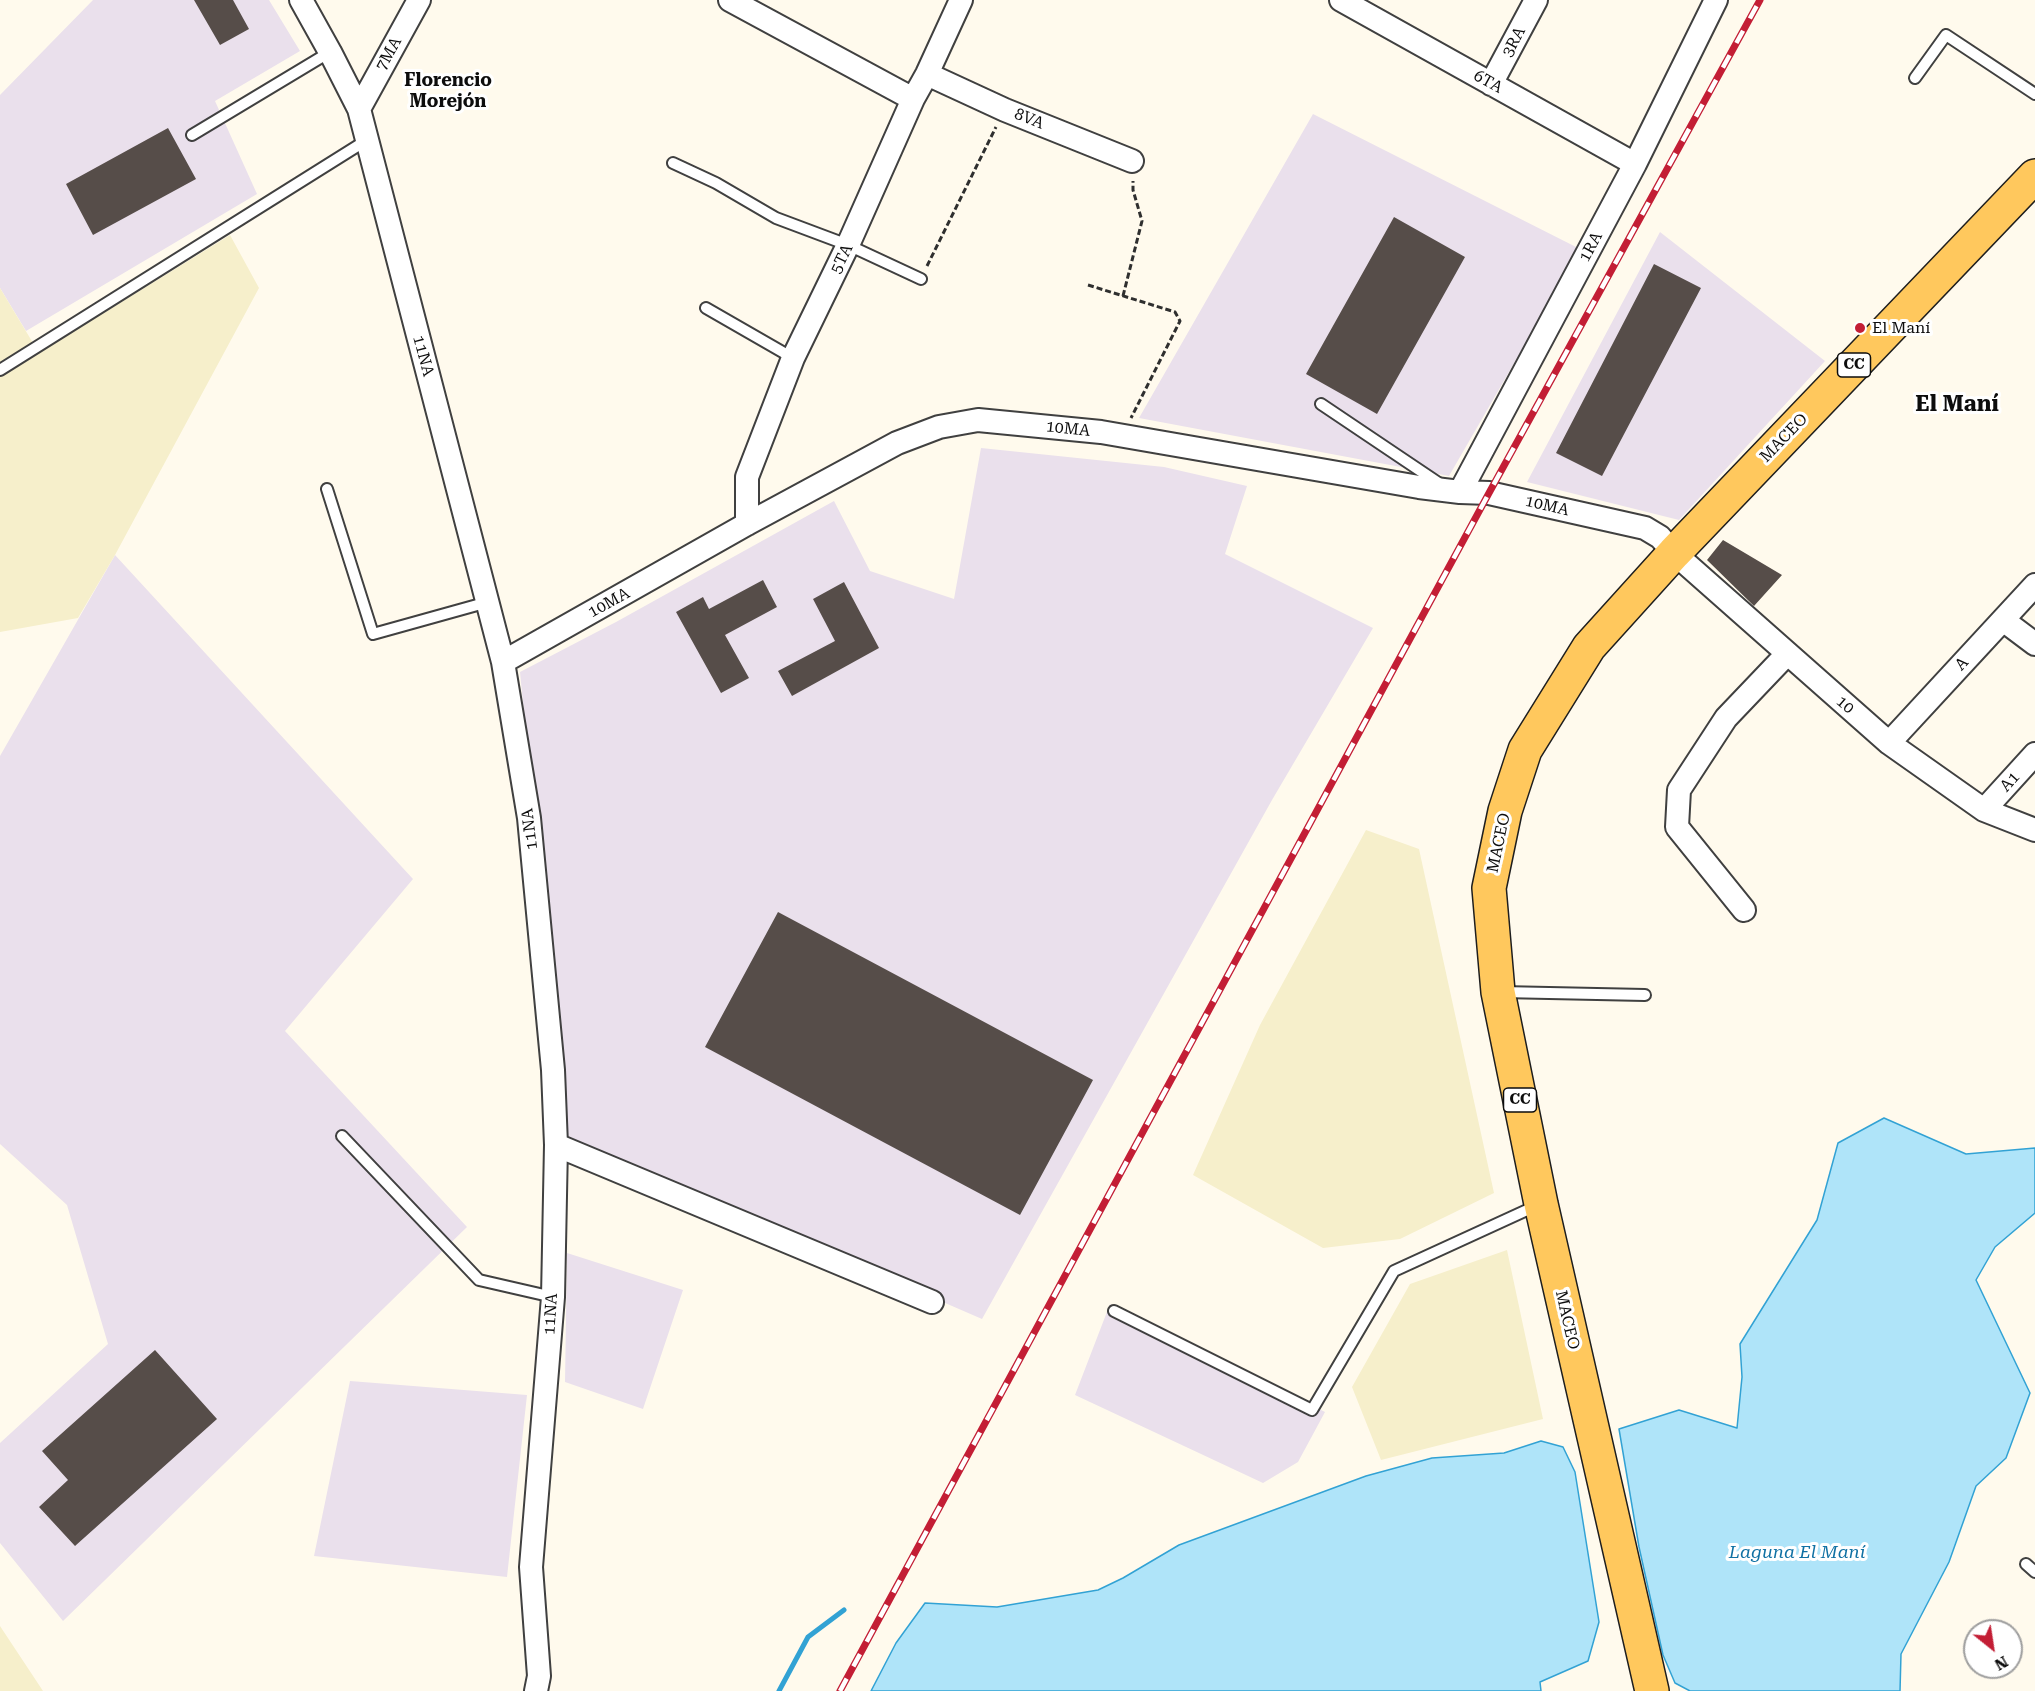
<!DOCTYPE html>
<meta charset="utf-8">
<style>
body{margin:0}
#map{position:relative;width:2035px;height:1691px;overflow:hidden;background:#fffaed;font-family:"Roboto Serif",serif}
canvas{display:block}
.north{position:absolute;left:1963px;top:1619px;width:60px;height:60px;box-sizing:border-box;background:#fff;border:2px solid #9e9e9e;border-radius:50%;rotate:150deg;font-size:16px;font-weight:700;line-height:24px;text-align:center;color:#0d0d0d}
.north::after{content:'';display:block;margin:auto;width:21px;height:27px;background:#c31e35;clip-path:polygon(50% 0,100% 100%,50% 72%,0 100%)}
</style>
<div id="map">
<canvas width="2035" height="1691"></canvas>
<div class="north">N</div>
</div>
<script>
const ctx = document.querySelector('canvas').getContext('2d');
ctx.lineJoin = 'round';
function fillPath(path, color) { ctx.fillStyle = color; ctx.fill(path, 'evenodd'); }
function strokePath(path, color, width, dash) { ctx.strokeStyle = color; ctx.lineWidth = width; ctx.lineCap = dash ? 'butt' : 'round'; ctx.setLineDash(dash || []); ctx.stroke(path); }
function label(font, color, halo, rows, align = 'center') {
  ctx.font = font + ' "Roboto Serif",serif'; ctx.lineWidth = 6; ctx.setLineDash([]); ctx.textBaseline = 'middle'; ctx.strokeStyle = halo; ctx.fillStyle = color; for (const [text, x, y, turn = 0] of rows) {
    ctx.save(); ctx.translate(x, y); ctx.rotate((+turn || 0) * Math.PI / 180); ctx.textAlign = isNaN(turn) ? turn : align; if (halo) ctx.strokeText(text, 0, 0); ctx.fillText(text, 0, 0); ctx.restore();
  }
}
const industrial = new Path2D(`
 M93,0h176l31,51 -85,50 42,93 -231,137 -26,-43v-193z
 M1313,114l267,135 -131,227 -310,-58z
 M1660,232l165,129 -146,159 -152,-38z
 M981,448l183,19 83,19 -22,68 148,74 -101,172 -290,519 -417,-181 -45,-466 96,-50 218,-121 36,70 84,28z
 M115,555l298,324 -128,152 182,196 -404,394 -63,-78v-100l108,-99 -41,-139 -67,-61v-388z
 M567,1253l116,37 -40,119 -78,-27z
 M1110,1304l215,108 -27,50 -35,21 -188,-88z
 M350,1381l177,14 -20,182 -193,-21z`);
const farmland = new Path2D(`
 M230,235l29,53 -144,267 -37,63 -78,14v-344l39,65z
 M1366,830l53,19 75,344 -94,46 -77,9 -130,-73 67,-150z
 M1507,1250l36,169 -162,41 -29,-73 58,-103z
 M0,1626l43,65h-43z`);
const water = new Path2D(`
 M1884,1118l82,36 69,-6v65l-40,34 -19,33 54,113 -24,65 -30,28 -27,76 -48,92 -1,37h-210l-15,-8 -12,-28 -24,-108 -20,-118 60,-19 58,18 5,-51 -2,-33 77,-124 21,-77z
 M1541,1441l22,6 12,25 24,150 -11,39 -48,21 1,9h-670l25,-48 29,-40 72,4 101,-17 25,-12 56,-33 187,-69 66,-18 72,-5z`);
const stream = new Path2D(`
 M779,1691l29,-54 36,-27`);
const building = new Path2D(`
 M194,0h39l16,29 -29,16z
 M168,128l28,51 -103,56 -27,-51z
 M1394,217l71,40 -88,157 -71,-40z
 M1654,264l47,24 -99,188 -46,-23z
 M1723,540l59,35 -28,31 -47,-46z
 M763,580l14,27 -52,28 24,43 -28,15 -45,-81 27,-15 6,12z
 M844,582l35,66 -87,48 -14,-25 57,-30 -22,-42z
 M778,912l315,168 -73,135 -315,-168z
 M155,1350l62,69 -142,127 -36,-39 29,-27 -26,-29z`);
const path = new Path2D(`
 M927,266l69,-139
 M1088,285l87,27 5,9 -49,97
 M1123,296l19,-75 -9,-31v-9`);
const service = new Path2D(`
 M1915,78l31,-43 89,59
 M192,135l138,-83
 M673,163l43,20 60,35 72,27 73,34
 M706,308l87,50
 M0,370l367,-230
 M1321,404l119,80
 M327,489l46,145 115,-32
 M1501,992l144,3
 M342,1136l137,144 74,17
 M1114,1311l198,99 82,-139 144,-66
 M2026,1564l9,8`);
const minor = new Path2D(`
 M301,0l29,52 29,57 144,553 26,156 24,252 3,75 -3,152 -22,270 8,109 -3,15
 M730,0l183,99
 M1341,0l294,164
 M927,74l78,36 127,51
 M1491,84l45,-84
 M359,109l60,-109
 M1460,492l175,-328 81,-164
 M747,524v-47l46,-119 55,-113 65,-146 14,-25 34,-74
 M2003,620l32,24
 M503,662l244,-138 150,-81 42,-16 39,-7 123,12 318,55 41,5 29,1 156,35 15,9 14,16 215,190 95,67 51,20
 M1889,743l146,-158
 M1984,810l51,-56
 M1744,910l-67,-83 2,-37 47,-72 61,-64
 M556,1145l376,157`);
const primary = new Path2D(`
 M1652,1691l-111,-487 -43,-212 -9,-104 16,-77 20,-61 64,-103 85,-94 361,-377`);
const rail = new Path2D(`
 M840,1691l649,-1198 271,-493`);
const markers = [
 [1860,328,6,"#c31e35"]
];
const shields = [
 [1854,365,33],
 [1520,1100,33]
];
const shieldNames = [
 ["CC",1854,365],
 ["CC",1520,1100]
];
const streetNames = [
 ["3RA",1514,42,-62],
 ["7MA",389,54,-61],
 ["6TA",1488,82,29],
 ["8VA",1029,119,22],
 ["1RA",1591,247,-62],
 ["5TA",842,259,-64],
 ["11NA",423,356,75],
 ["10MA",1068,429,6],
 ["MACEO",1784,438,-46],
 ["10MA",1547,506,13],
 ["10MA",609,603,-29],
 ["A",1962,664,-47],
 ["10",1845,705,41],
 ["A1",2010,782,-48],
 ["11NA",530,829,-97],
 ["MACEO",1499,843,-78],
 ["11NA",551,1314,-86],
 ["MACEO",1567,1320,77]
];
const poiNames = [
 ["El Maní",1872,328]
];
const neighbourhoodNames = [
 ["Florencio",448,81],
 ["Morejón",448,102]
];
const waterNames = [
 ["Laguna El Maní",1797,1553]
];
const districtNames = [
 ["El Maní",1957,405]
];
fillPath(industrial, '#eae0ec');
fillPath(farmland, '#f6efcb');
fillPath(water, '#afe4f9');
strokePath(water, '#32a2d4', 1.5);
strokePath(stream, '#32a2d4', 5);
fillPath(building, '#564d49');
strokePath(service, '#404040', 14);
strokePath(minor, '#404040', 26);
strokePath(primary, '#1e1e1e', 36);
strokePath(path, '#2f2f2f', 3, [6, 3]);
strokePath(service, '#fff', 10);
strokePath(minor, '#fff', 22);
strokePath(primary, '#ffc85d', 33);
strokePath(rail, '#c31e35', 7);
strokePath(rail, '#fff', 4.5, [14]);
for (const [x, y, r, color] of markers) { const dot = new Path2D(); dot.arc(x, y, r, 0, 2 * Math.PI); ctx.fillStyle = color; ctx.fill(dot); strokePath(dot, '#fff', 2); }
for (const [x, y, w] of shields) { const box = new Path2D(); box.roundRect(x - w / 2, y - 12, w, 24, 4.5); ctx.fillStyle = '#fff'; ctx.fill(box); strokePath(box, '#0d0d0d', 1.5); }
label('bold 15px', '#0d0d0d', null, shieldNames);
label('16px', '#0d0d0d', '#fff', streetNames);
label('16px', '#0d0d0d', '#fff', poiNames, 'left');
label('bold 18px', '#0d0d0d', '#fff', neighbourhoodNames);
label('italic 18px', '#1071a4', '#fff', waterNames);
label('bold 22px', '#0d0d0d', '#fff', districtNames);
</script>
